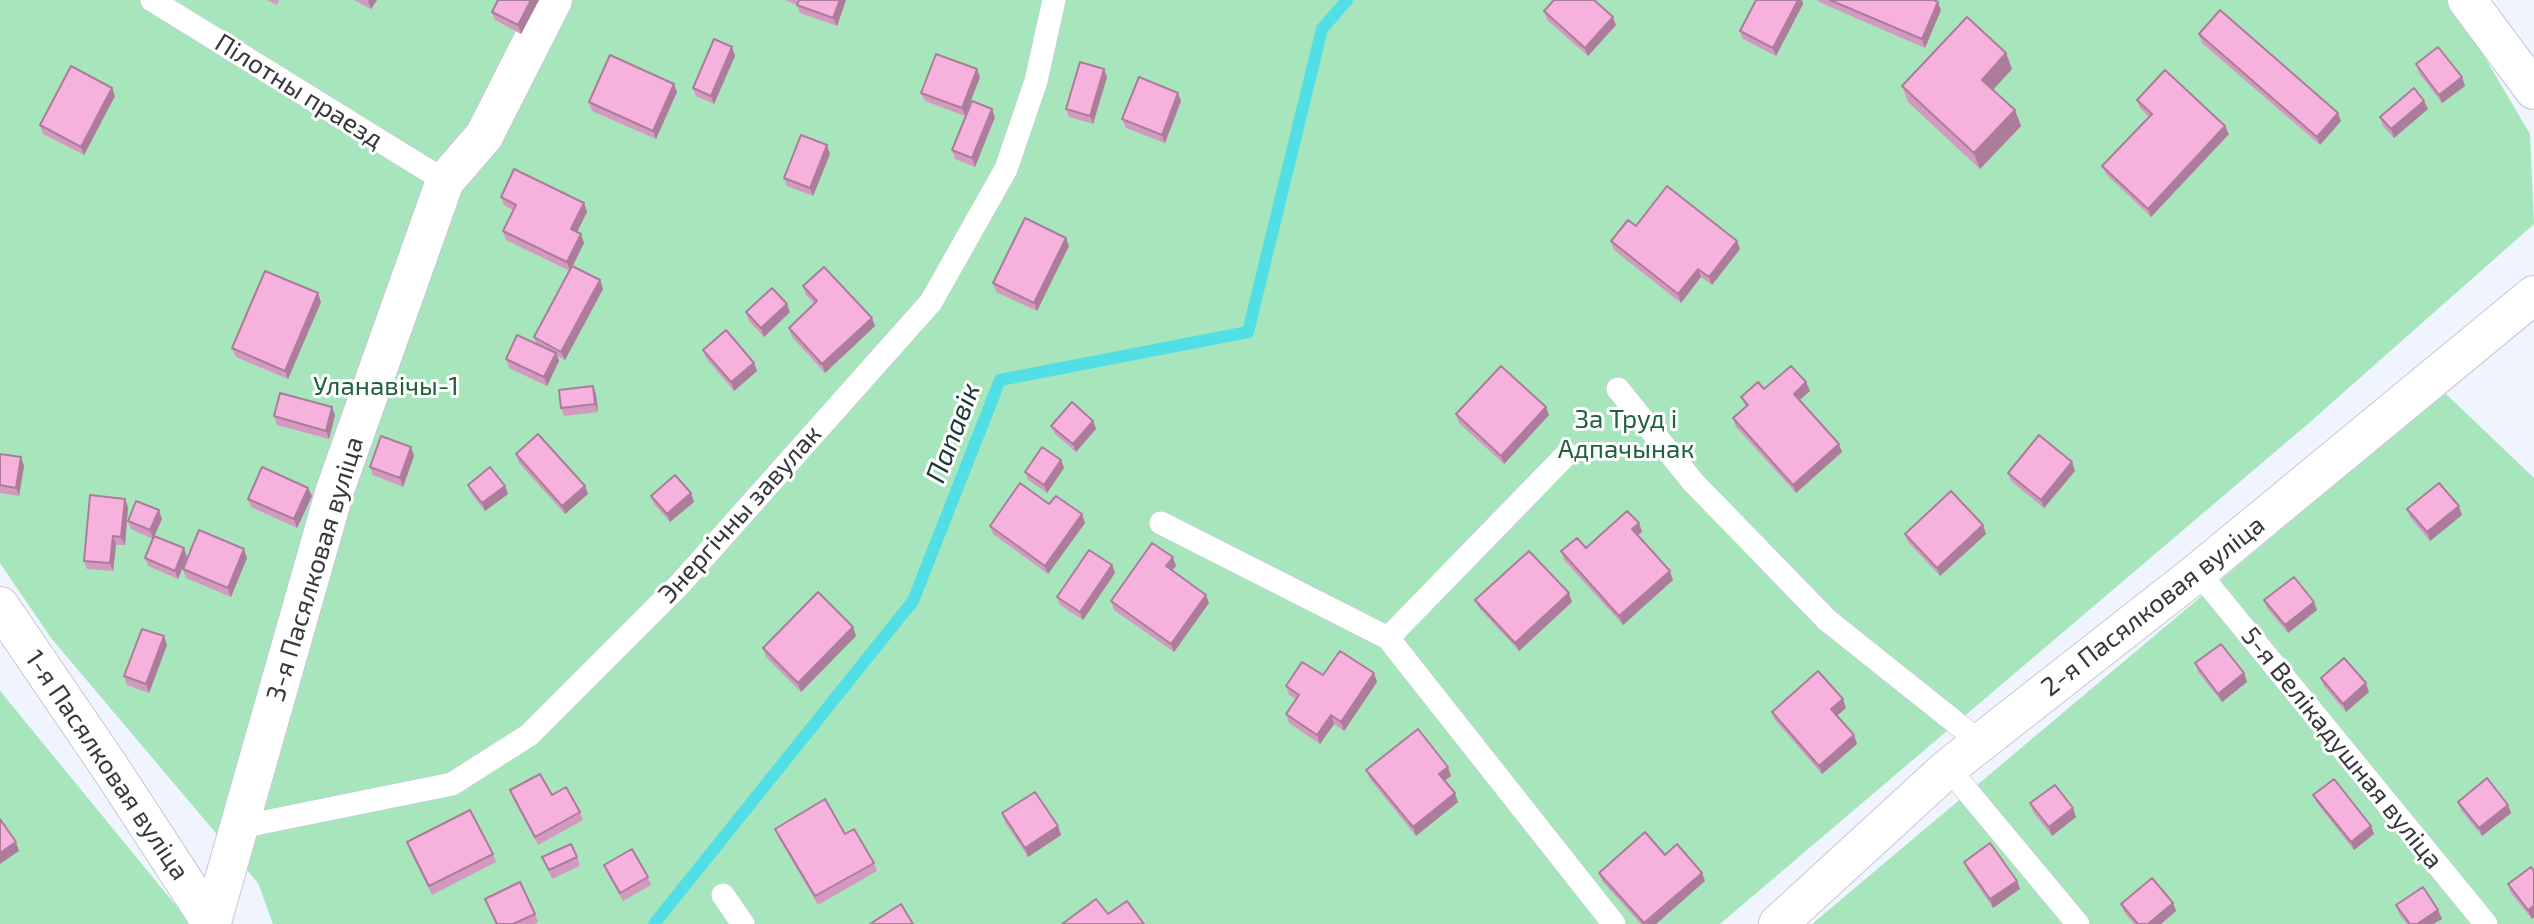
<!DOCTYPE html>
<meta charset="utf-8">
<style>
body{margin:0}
canvas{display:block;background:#f0f4fe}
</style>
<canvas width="2534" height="924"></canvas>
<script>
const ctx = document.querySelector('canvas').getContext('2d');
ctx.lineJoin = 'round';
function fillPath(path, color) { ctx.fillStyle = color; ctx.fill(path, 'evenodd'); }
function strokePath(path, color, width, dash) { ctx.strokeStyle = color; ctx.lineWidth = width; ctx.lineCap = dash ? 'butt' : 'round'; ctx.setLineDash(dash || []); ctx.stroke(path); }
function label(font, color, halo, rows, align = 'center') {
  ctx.font = font + ' "Exo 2",sans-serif'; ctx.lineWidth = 6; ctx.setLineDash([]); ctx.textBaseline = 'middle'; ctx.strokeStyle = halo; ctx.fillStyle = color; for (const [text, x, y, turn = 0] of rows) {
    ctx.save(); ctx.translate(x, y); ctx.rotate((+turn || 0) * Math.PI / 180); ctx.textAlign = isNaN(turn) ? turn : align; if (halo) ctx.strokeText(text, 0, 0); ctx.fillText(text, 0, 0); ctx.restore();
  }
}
const green = new Path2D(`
 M0,0h2451l79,134 4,90 -225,199 -589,501h-1447l-15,-41 -207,-245 -51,-75z
 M2444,392l90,86v446h-722z
 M0,690l1,2 190,232h-191z`);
const stream = new Path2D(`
 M654,924l259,-323 87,-221 248,-48 74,-303 25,-29`);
const service = new Path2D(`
 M152,0l293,181
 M1618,389l75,93 134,138 153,122
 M1161,523l227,115 226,286
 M2198,572l288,352
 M1388,638l179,-184
 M1948,768l130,156
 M240,827l212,-43 77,-49 151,-151 251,-282 75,-133 30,-88 18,-81
 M723,895l20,29`);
const minor = new Path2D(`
 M2467,0l67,90
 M212,922l123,-432 110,-309 39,-45 69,-136
 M1778,924l170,-156 250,-196 336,-277`);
const tertiary = new Path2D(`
 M0,606l113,166 99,152`);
const wall = new Path2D(`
 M267,0h12l-2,5z
 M354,0h23l-6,9z
 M498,0h41l-18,34 -26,-14 -3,-8z
 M785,0h61l-9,26 -37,-13 -3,-8z
 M1756,0h46l1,4 -27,52 -33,-17 -3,-8z
 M1818,0h116l7,10 -16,38 -106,-46z
 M1544,11l72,14 -28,31 -41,-36z
 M2199,34l142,87 -21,24 -118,-102z
 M732,47l3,9 -21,48 -18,-8 -3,-8z
 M2006,53l6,16 -19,21 22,20 6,16 -41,43 -72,-67 -6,-16z
 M2416,64l49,22 -23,17 -23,-30z
 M980,77l-15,39 -40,-15 -4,-8z
 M1107,77l-14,47 -24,-7 -3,-8z
 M677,92l-21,47 -64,-28 -3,-9z
 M115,96l-31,59 -41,-21 -3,-9z
 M2137,100l92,34 -78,83 -45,-43 -4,-8 47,-49 -9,-9z
 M1181,101l-16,42 -39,-15 -4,-9z
 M2424,101l4,8 -34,29 -11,-12 -3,-9z
 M995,117l-20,50 -20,-8 -3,-9z
 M830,154l-17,42 -26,-10 -3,-8z
 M501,197l83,6 3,9 -10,20 7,11 -11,23 27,14 3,9 -38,71 -8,-4 2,5 -12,25 -38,-18 -3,-9 30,-16 -2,-6 36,-66 -64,-31 -3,-9 10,-21 -9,-5z
 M1636,226l104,23 -28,36 -11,-8 -20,26 -67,-53 -3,-9z
 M1069,246l-32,65 -41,-19 -3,-9z
 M803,286l72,40 -50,47 -33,-36 -3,-9 26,-24 -9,-9z
 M321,302l-33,77 -52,-22 -4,-9z
 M746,312h44l-26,25 -15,-16z
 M703,350l51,13 3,8 -23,20 -28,-33z
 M1806,382l4,9 -10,9 42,52 -46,41 -60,-66 -3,-9 13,-11 -5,-10 23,-8z
 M593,386l3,8 2,18 -34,4 -3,-8z
 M1456,414l93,1 -45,49 -45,-41z
 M335,415l-6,24 -52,-14 -3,-9z
 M1093,421l3,8 -20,23 -21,-18 -4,-8z
 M411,447l3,9 -11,31 -30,-12 -3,-8z
 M0,454l24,12 -5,30 -19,-3z
 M516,454l69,32 3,8 -23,20 -46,-51z
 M1061,460l3,8 -17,25 -19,-13 -3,-8z
 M2075,471l-31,37 -33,-27 -3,-8z
 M468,485l37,1 3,8 -23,17 -14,-18z
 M308,488l4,8 -15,32 -46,-21 -3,-8z
 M691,493l3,9 -24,20 -16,-18 -3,-8z
 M1049,504l33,10 3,9 -37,51 -55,-40 -3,-8z
 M128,507l-3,38h-9l-3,26 -26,-2 -3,-8z
 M2407,509l55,6 -32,26 -20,-24z
 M162,519l-8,17 33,21 -9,22 -30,-13 -3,-8 8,-19 -22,-10 -3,-8z
 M1639,523l3,9 -4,3 35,45 -50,45 -59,-65 -3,-9 25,-3z
 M1983,525l3,9 -46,42 -32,-34 -3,-8z
 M247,558l-16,39 -45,-19 -3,-9z
 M1112,565l3,8 -32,47 -23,-15 -3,-8z
 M1176,566l-4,4 37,33 -35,49 -60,-42 -3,-9z
 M1475,600l97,2 -53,49 -40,-43z
 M2264,600l53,10 -29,23 -21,-25z
 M853,627l3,9 -55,56 -35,-35 -3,-9z
 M164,636l3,9 -18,48 -22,-8 -3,-9z
 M2195,663l49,10 3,9 -25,20 -24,-30z
 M1374,673l3,9 -33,49 -10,-7 -14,20 -31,-21 -3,-9 10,-15 -7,-4 -3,-9 37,-11z
 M2321,678l48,14 -23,20 -22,-26z
 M1846,708l-10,8 18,19 3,9 -35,30 -47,-54 -3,-8z
 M1366,770l85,6 -6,4 13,22 -42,34 -46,-57z
 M510,790l42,5 28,17 3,8 -45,25 -25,-46z
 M2313,795l58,31 3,8 -20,16 -37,-47z
 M2458,802l50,3 3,8 -29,23 -21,-26z
 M2030,803l46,14 -24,19 -19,-24z
 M1002,813l56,13 3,9 -33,22 -23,-35z
 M775,829l70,5 29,29 3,8 -59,34 -40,-68z
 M407,842l86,12 3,8 -64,33 -22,-44z
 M1665,855l37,18 3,8 -49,43h-15l-39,-43 -3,-8z
 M542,857h35l3,9 -28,13z
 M1964,862l53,19 3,8 -27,19 -26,-38z
 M604,865l44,12 3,8 -28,16 -16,-28z
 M2534,871l-2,48 -21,-26 -3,-9z
 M485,899l50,15 3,8 -3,2h-39z
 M2173,903l3,8 -15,13h-27l-10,-12 -3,-8z
 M2396,905l42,5 4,9 -9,5h-26l-8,-10z`);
const shadedWall = new Path2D(`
 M369,0h8l-6,9 -3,-8z
 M531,0h8l-18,34 -3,-9z
 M840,0h6l-9,26 -4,-8z
 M1798,0h4l1,4 -27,52 -3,-8z
 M1938,2l3,8 -16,38 -3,-9z
 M1613,17l3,8 -28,31 -3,-8z
 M732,47l3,9 -21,48 -3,-8z
 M2006,53l6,16 -25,27 -5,-16z
 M977,69l3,8 -15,39 -3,-8z
 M1104,69l3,8 -14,47 -3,-8z
 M2462,77l3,9 -23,17 -3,-8z
 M674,84l3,8 -21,47 -3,-8z
 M112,88l3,8 -31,59 -3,-8z
 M1178,93l3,8 -16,42 -3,-8z
 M2424,101l4,8 -34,29 -3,-9z
 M992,109l3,8 -20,50 -3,-9z
 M2015,110l6,16 -41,43 -6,-16z
 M2338,113l3,8 -21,24 -3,-8z
 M2225,126l4,8 -78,83 -3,-8z
 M827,145l3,9 -17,42 -3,-8z
 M584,203l3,9 -13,26 -3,-9z
 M581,234l3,9 -14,28 -3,-9z
 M1066,238l3,8 -32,65 -3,-8z
 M1737,241l3,8 -28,36 -3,-8z
 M1698,269l3,8 -20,26 -3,-9z
 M600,280l3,9 -38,71 -4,-8z
 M318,293l3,9 -33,77 -3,-8z
 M787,304l3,8 -26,25 -3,-9z
 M872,318l3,8 -50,47 -3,-9z
 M556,353l3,8 -12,25 -3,-9z
 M754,363l3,8 -23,20 -3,-9z
 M1806,382l4,9 -13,11 -3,-8z
 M593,386l3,8 2,18 -3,-8z
 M332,407l3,8 -6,24 -3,-8z
 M1546,407l3,8 -45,49 -3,-8z
 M1093,421l3,8 -20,23 -3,-8z
 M1839,444l3,8 -46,41 -3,-8z
 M411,447l3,9 -11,31 -3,-9z
 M21,457l3,9 -5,30 -3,-8z
 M1061,460l3,8 -17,25 -3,-8z
 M2072,462l3,9 -31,37 -3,-8z
 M505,486l3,8 -23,17 -3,-8z
 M585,486l3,8 -23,20 -3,-8z
 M308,488l4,8 -15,32 -3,-9z
 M691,493l3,9 -24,20 -3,-8z
 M125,499l3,8 -3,38 -4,-8z
 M2459,506l3,9 -32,26 -3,-9z
 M159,510l3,9 -9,20 -3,-9z
 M1082,514l3,9 -37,51 -3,-8z
 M1639,523l3,9 -7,5 -3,-8z
 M1983,525l3,9 -46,42 -3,-8z
 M113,536l3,9 -3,26 -3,-8z
 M184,548l3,9 -9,22 -3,-8z
 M244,549l3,9 -16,39 -3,-9z
 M1173,557l3,9 -7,8 -3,-8z
 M1112,565l3,8 -32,47 -3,-8z
 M1670,571l3,9 -50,45 -4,-9z
 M1569,593l3,9 -53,49 -4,-8z
 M1206,595l3,8 -35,49 -3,-8z
 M2314,602l3,8 -29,23 -3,-8z
 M853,627l3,9 -55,56 -3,-9z
 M164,636l3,9 -18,48 -3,-9z
 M1374,673l3,9 -33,49 -3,-9z
 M2244,673l3,9 -25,20 -4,-8z
 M2366,683l3,9 -23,20 -3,-8z
 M1843,699l3,9 -12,10 -3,-9z
 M1331,715l3,9 -14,20 -3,-9z
 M1854,735l3,9 -35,30 -3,-8z
 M1448,767l3,9 -8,6 -4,-8z
 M1455,793l3,9 -42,34 -3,-9z
 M2508,805l3,8 -29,23 -3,-8z
 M2073,808l3,9 -24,19 -3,-9z
 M1058,826l3,9 -33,22 -3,-9z
 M2371,826l3,8 -20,16 -3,-8z
 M16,842l3,9 -19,13v-11z
 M1702,873l3,8 -49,43h-11z
 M2017,881l3,8 -27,19 -3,-9z
 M2173,903l3,8 -15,13h-13z
 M2534,906v11l-2,2 -4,-9z
 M2438,910l4,9 -9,5h-16z`);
const building = new Path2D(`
 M498,0h33l-13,25 -26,-13z
 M799,0h41l-7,18 -36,-13z
 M1554,0h40l19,17 -28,31 -41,-37z
 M1756,0h42l-25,48 -33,-17z
 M1830,0h104l4,2 -16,37z
 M2220,10l118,103 -21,24 -118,-103z
 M1967,17l39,36 -24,27 33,30 -41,43 -72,-67z
 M714,39l18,8 -21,49 -18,-8z
 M2438,47l24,30 -23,18 -23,-31z
 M936,54l41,15 -15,39 -41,-15z
 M610,55l64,29 -21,47 -64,-29z
 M1080,62l24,7 -14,47 -24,-7z
 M71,66l41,22 -31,59 -41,-22z
 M2165,70l60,56 -77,83 -46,-43 50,-52 -15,-14z
 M1139,77l39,16 -16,42 -40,-16z
 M2414,88l10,13 -33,28 -11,-12z
 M972,101l20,8 -20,49 -20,-8z
 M801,135l26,10 -17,43 -26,-10z
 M514,169l70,34 -13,26 10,5 -14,28 -64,-31 13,-26 -15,-8z
 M1667,186l70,55 -28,36 -11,-8 -20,25 -67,-53 17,-21 8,6z
 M1025,218l41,20 -32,65 -41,-20z
 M572,266l28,14 -39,72 -27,-15z
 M824,267l48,51 -50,46 -33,-36 28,-27 -14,-15z
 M265,271l53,22 -33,78 -53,-23z
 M772,288l15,16 -26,24 -15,-16z
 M726,330l28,33 -23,19 -28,-32z
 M517,335l39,18 -12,24 -38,-18z
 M1501,366l45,41 -45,49 -45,-42z
 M1791,366l15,16 -12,12 45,50 -46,41 -60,-67 15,-13 -7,-8 17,-15 6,7z
 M593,386l2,18 -34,4 -2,-18z
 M280,393l52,14 -6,24 -52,-15z
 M1072,402l21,19 -20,23 -22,-18z
 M538,434l47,52 -23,20 -46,-52z
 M2039,435l33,27 -31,38 -33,-27z
 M381,436l30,11 -11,31 -30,-11z
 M1042,447l19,13 -17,25 -19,-13z
 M0,454l21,3 -5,31 -16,-3z
 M262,467l46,21 -14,31 -46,-20z
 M490,467l15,19 -23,17 -14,-18z
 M675,475l16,18 -24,21 -16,-18z
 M1020,483l29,21 7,-8 26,18 -37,52 -55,-40z
 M2439,483l20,23 -32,26 -20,-23z
 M1951,491l32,34 -46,43 -32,-34z
 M90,495l35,4 -4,38 -8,-1 -3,27 -26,-2z
 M136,501l23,9 -9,20 -22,-9z
 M1627,511l12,12 -7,6 38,42 -51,45 -58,-65 16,-13 9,10z
 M199,530l45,19 -16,39 -45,-19z
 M154,536l30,12 -9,23 -30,-13z
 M1152,543l21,14 -7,9 40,29 -35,49 -60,-43z
 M1089,550l23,15 -32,47 -23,-15z
 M1529,551l40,42 -54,50 -40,-43z
 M2294,577l20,25 -29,23 -21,-25z
 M818,592l35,35 -55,56 -35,-35z
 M142,629l22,7 -18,48 -22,-8z
 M2221,644l23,29 -26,21 -23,-31z
 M1340,651l34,22 -33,49 -10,-7 -14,20 -31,-21 13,-19 -13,-9 16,-24 21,13z
 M2344,658l22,25 -23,21 -22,-26z
 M1818,671l25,28 -12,10 23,26 -35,31 -47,-54z
 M1418,729l30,38 -9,7 16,19 -42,34 -47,-57z
 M540,774l12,21 14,-8 14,25 -45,25 -25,-47z
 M2487,778l21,27 -29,23 -21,-26z
 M2334,779l37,47 -20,16 -38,-47z
 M2055,785l18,23 -24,19 -19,-24z
 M1035,792l23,34 -33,22 -23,-35z
 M825,799l20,35 9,-5 20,34 -59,33 -40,-67z
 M470,810l23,44 -64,32 -22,-44z
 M0,819l16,23 -16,11z
 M1645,832l20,23 12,-11 25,29 -58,50 -45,-50z
 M1990,843l27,38 -27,18 -26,-37z
 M571,844l6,13 -28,13 -7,-13z
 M632,849l16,28 -28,16 -16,-28z
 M2531,867l3,4v35l-6,4 -20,-26z
 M2152,878l21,25 -25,21h-10l-17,-20z
 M520,882l15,32 -22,10h-16l-12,-25z
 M2423,887l15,23 -21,14h-7l-14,-19z
 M1096,899l12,15 19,-13 17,23h-82z
 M901,904l12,20h-43z`);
const streetNames = [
 ["Пілотны праезд",299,91,32],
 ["Энергічны завулак",740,514,-48],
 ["3-я Пасялковая вуліца",315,569,-73],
 ["2-я Пасялковая вуліца",2153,606,-38],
 ["5-я Велікадушная вуліца",2342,748,51],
 ["1-я Пасялковая вуліца",107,765,56]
];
const parkNames = [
 ["Уланавічы-1",386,386],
 ["За Труд і",1626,419],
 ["Адпачынак",1626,449]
];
const waterNames = [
 ["Папавік",953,433,-69]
];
fillPath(green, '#a7e6bd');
strokePath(stream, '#51dee5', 12);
strokePath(service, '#c4c8d2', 24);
strokePath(minor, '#c4c8d2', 40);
strokePath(tertiary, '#c4c8d2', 40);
strokePath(service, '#fff', 23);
strokePath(minor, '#fff', 38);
strokePath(tertiary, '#fff', 38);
fillPath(wall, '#d499be');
fillPath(shadedWall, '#ac7d9b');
fillPath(building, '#f6b2dd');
strokePath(building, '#ac7d9b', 2);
label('26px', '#36383c', '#fff', streetNames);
label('26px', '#21623d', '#fff', parkNames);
label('italic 28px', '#1e3637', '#fff', waterNames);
</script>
